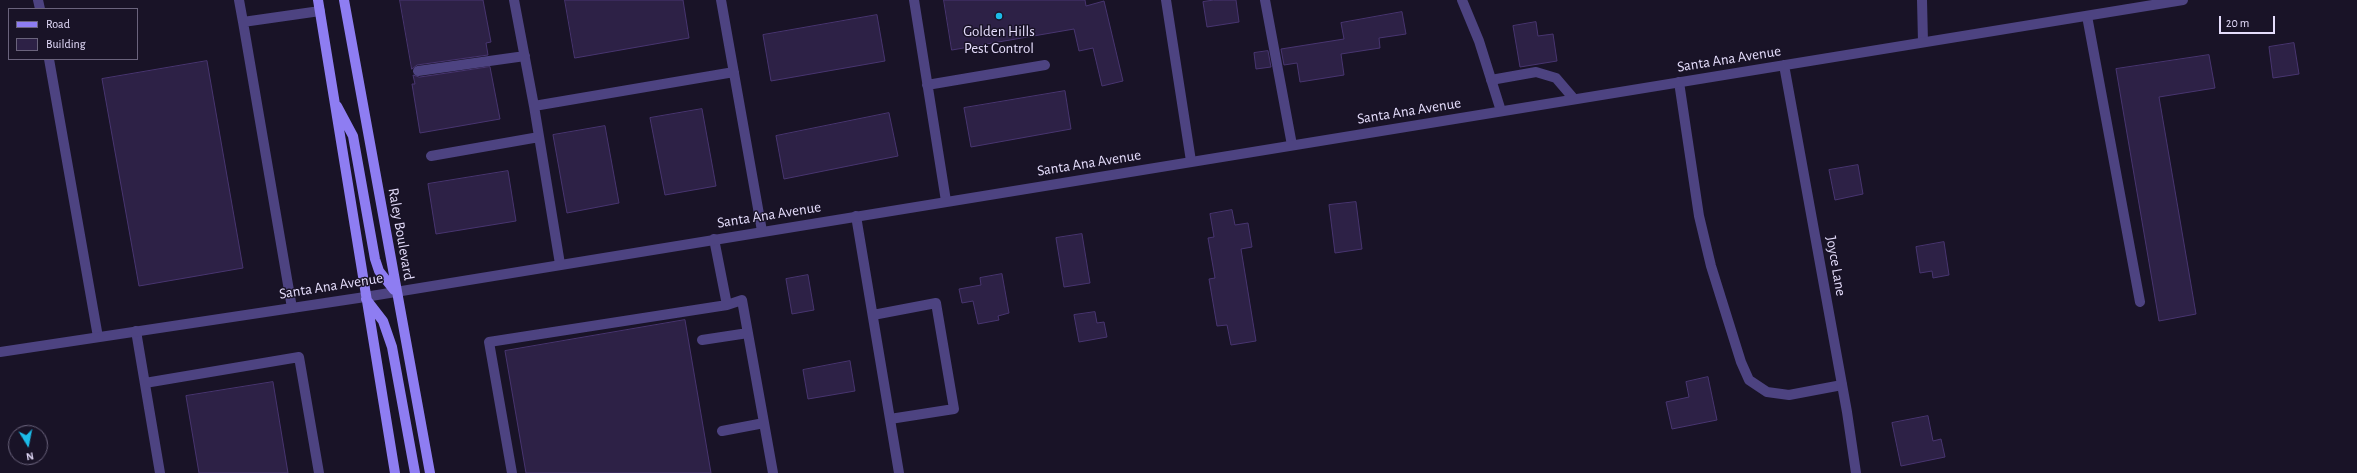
<!DOCTYPE html>
<style>
body{margin:0}
#map{position:relative;width:2357px;height:473px;overflow:hidden;background:#191327;font-family:"Alegreya Sans",sans-serif}
canvas{display:block}
.legend{position:absolute;left:8px;top:8px;width:130px;height:52px;box-sizing:border-box;background:#191327;border:1px solid #6a637c;margin:0;padding:5px 7px;list-style:none;font-size:12px;color:#e4dcfb}
.legend li{display:flex;align-items:center;gap:8px;height:20px}
.legend b{width:20px;border:1px solid #6a637c}
.north{position:absolute;left:8px;top:425px;width:40px;height:40px;box-sizing:border-box;background:#191327;border:1px solid #6a637c;border-radius:50%;rotate:170deg;font-size:11px;font-weight:700;line-height:16px;text-align:center;color:#e4dcfb}
.north::after{content:'';display:block;margin:auto;width:14px;height:18px;background:#1cbbe8;clip-path:polygon(50% 0,100% 100%,50% 72%,0 100%)}
.scale{position:absolute;left:2219px;top:16px;width:56px;height:18px;box-sizing:border-box;border:2px solid #e4dcfb;border-top:0;padding-left:5px;font-size:12px;line-height:14px;white-space:nowrap;color:#e4dcfb;-webkit-text-stroke:3px #191327;paint-order:stroke}
</style>
<div id="map">
<canvas width="2357" height="473"></canvas>
<ul class="legend">
<li><b style="height:5px;background:#8e7df2"></b>Road</li>
<li><b style="height:11px;background:#2d2146"></b>Building</li>
</ul>
<div class="north">N</div>
<div class="scale">20 m</div>
</div>
<script>
const ctx = document.querySelector('canvas').getContext('2d');
ctx.lineJoin = 'round';
function fillPath(path, color) { ctx.fillStyle = color; ctx.fill(path, 'evenodd'); }
function strokePath(path, color, width, dash) { ctx.strokeStyle = color; ctx.lineWidth = width; ctx.lineCap = dash ? 'butt' : 'round'; ctx.setLineDash(dash || []); ctx.stroke(path); }
function label(font, color, halo, rows, align = 'center') {
  ctx.font = font + ' "Alegreya Sans",sans-serif'; ctx.lineWidth = 3; ctx.setLineDash([]); ctx.textBaseline = 'middle'; ctx.strokeStyle = halo; ctx.fillStyle = color; for (const [text, x, y, turn = 0] of rows) {
    ctx.save(); ctx.translate(x, y); ctx.rotate((+turn || 0) * Math.PI / 180); ctx.textAlign = isNaN(turn) ? turn : align; if (halo) ctx.strokeText(text, 0, 0); ctx.fillText(text, 0, 0); ctx.restore();
  }
}
const building = new Path2D(`
 M400,0h83l8,42 -5,1 2,12 -71,10 -5,4z
 M565,0h118l6,38 -114,20z
 M944,0h141l1,6 18,-5 19,80 -21,5 -9,-38 -14,3 -5,-22 -122,21z
 M1214,0h22l3,22 -32,5 -4,-25z
 M1402,12l4,22 -27,4 1,10 -39,6 3,21 -44,7 -3,-19 -13,2 -3,-16 63,-10 -3,-16z
 M877,15l8,46 -114,20 -8,-46z
 M1536,22l2,14 15,-2 4,27 -37,6 -7,-41z
 M2294,43l5,31 -26,4 -4,-31z
 M1268,51l3,16 -15,2 -2,-16z
 M2209,55l6,33 -56,9 37,217 -37,7 -43,-252z
 M207,61l36,207 -104,18 -37,-207z
 M490,67l10,52 -80,14 -8,-49h3l-2,-9 6,2z
 M1065,91l6,38 -100,18 -7,-39z
 M702,109l14,77 -51,9 -15,-77z
 M889,113l9,43 -114,23 -8,-43z
 M605,126l14,77 -52,10 -14,-78z
 M1858,165l5,29 -28,6 -6,-30z
 M508,171l8,50 -80,13 -8,-50z
 M1356,202l6,47 -27,4 -6,-48z
 M1232,210l3,15 13,-2 4,24 -11,2 15,92 -25,4 -4,-20 -10,1 -8,-47 6,-1 -7,-40 6,-1 -4,-23z
 M1082,234l8,49 -26,4 -8,-49z
 M1944,242l5,33 -16,3 -1,-7 -12,2 -4,-26z
 M1002,274l7,39 -11,3 1,4 -21,4 -5,-23 -11,2 -3,-14 22,-4 -1,-7z
 M808,275l6,35 -22,4 -6,-35z
 M1095,312l2,11 7,-1 3,15 -28,5 -5,-27z
 M685,320l26,153h-185l-21,-122z
 M850,361l5,30 -47,8 -5,-29z
 M1708,377l9,43 -45,9 -6,-27 23,-5 -3,-15z
 M273,382l15,91h-89l-13,-77z
 M1928,416l5,25 8,-2 4,18 -44,9 -9,-43z`);
const lane = new Path2D(`
 M38,0l2,9
 M239,0l4,22 77,-11
 M514,0l20,106 200,-34
 M721,0l41,231
 M914,0l32,201
 M1166,0l25,161
 M1265,0l27,145
 M1462,0l17,41 22,70
 M1922,0l1,42
 M2087,16l53,286
 M243,22l49,286
 M49,59l49,278
 M418,71l107,-15
 M1491,80l45,-8 20,6 18,21
 M1679,82l20,134 12,50 30,96 8,18 18,12 22,3 53,-10
 M927,85l118,-20
 M534,106l26,158
 M431,156l108,-19
 M856,216l43,257
 M727,305l15,-5 31,173
 M873,315l63,-12 18,106 -64,10
 M136,331l24,142
 M702,340l46,-7
 M145,383l154,-26 20,116
 M722,431l42,-8
 M512,473l-23,-131 238,-37 -13,-66`);
const street = new Path2D(`
 M1784,65l63,347 9,61
 M0,352l365,-55 1818,-297`);
const secondary = new Path2D(`
 M318,0l77,473
 M344,0l86,473
 M337,106l16,30 22,123 4,12 15,19
 M366,299l17,22 9,26 23,126`);
const markers = [
 [999,16,4,"#1cbbe8"]
];
const poiNames = [
 ["Golden Hills",999,31],
 ["Pest Control",999,48]
];
const streetNames = [
 ["Santa Ana Avenue",1729,59,-9],
 ["Santa Ana Avenue",1409,111,-9],
 ["Santa Ana Avenue",1089,163,-9],
 ["Santa Ana Avenue",769,215,-9],
 ["Raley Boulevard",401,234,80],
 ["Joyce Lane",1836,266,80],
 ["Santa Ana Avenue",331,286,-9]
];
fillPath(building, '#2d2146');
strokePath(building, '#483570', 1);
strokePath(lane, '#4d4381', 10);
strokePath(street, '#4d4381', 10);
strokePath(secondary, '#8e7df2', 10);
for (const [x, y, r, color] of markers) { const dot = new Path2D(); dot.arc(x, y, r, 0, 2 * Math.PI); ctx.fillStyle = color; ctx.fill(dot); strokePath(dot, '#191327', 1.5); }
label('15px', '#e4dcfb', '#191327', poiNames);
label('15px', '#e4dcfb', '#191327', streetNames);
</script>
